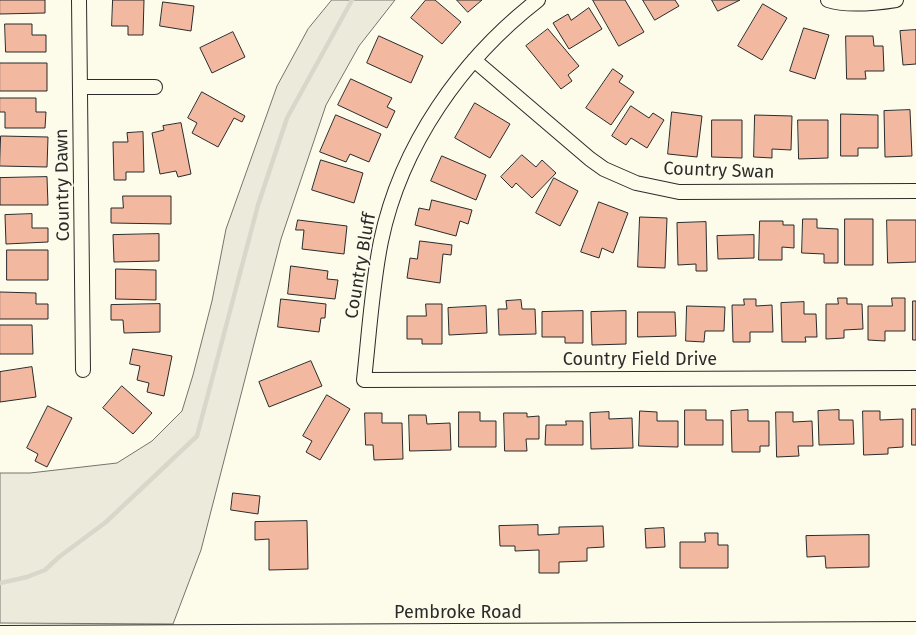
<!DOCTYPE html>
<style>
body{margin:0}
canvas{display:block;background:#fdfbea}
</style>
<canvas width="916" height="635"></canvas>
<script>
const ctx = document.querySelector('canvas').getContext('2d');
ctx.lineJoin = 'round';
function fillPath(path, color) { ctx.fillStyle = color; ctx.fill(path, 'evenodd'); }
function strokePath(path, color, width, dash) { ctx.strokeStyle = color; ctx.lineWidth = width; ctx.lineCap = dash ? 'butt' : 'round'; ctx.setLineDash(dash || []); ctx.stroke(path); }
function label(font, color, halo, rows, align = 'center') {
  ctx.font = font + ' "Fira Sans",sans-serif'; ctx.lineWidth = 4; ctx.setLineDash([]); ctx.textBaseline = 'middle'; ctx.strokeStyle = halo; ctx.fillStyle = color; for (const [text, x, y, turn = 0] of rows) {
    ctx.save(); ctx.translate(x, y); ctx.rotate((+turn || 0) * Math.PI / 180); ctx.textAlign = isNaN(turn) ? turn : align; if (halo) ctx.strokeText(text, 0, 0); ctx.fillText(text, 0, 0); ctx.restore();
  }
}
const green = new Path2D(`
 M332,0h63l-36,46 -33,59 -45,134 -80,311 -28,74 -173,-1v-150h30l87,-10 35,-22 30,-30 11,-36 19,-74 14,-72 51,-143 31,-57z`);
const stream = new Path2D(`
 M0,583l27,-6 18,-7 14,-13 47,-35 91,-86 61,-231 29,-87 65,-118`);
const building = new Path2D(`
 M0,0h45v13l-45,1z
 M113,0h31l-1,35h-15v-9h-16z
 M426,0h9l26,22 -19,22 -31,-26z
 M457,0h25l-14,12z
 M593,0h32l19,32 -25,14z
 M643,0h32l4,6 -24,14z
 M712,0h28l-22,11z
 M163,2l31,4 -3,25 -31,-5z
 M763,4l24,14 -25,42 -24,-14z
 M589,8l13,21 -33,20 -16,-26 15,-9 3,6z
 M5,24h27v11h14v17h-40z
 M804,28l25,7 -14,44 -25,-8z
 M548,29l31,37 -11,9 4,6 -11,8 -35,-43z
 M916,30v34l-13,1 -3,-34z
 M233,32l12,25 -33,16 -12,-25z
 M379,36l44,20 -12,27 -44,-20z
 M846,36h27l1,10h9l1,25h-19l1,8h-19z
 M0,63h47v28h-47z
 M613,69l10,7 -4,6 15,10 -23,33 -25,-17z
 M351,79l41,19 -5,9 8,4 -8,17 -49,-23z
 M202,92l43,24 -3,6 -8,-4 -16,29 -26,-14 5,-10 -9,-5z
 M0,98h36v14h10l-1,16h-40v-16h-5z
 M475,103l35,21 -20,34 -35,-20z
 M631,106l18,12 4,-5 11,7 -17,28 -16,-10 -5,7 -14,-9z
 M910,110l2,46 -27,1 -1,-46z
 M672,112l30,4 -5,41 -29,-3z
 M841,114l37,1v33h-20v8h-17z
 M336,115l45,19 -12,28 -19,-8 -4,8 -26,-10z
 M755,115l37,1 -1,34 -19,-1v9l-18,-1z
 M712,120h30v38l-30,-1z
 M798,120h30v38l-29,1z
 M181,123l10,51 -13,3 -2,-6 -16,3 -8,-41 12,-3 -1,-4z
 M143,132l1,40h-18v8h-12l-1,-38h15l-1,-9z
 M1,136l47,1 -1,30 -47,-1z
 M522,155l14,12 6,-7 14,13 -24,25 -16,-15 -4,5 -11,-11z
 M442,156l44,19 -10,25 -45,-19z
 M321,160l42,13 -9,30 -42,-13z
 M47,177l1,28h-48v-27z
 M554,178l24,13 -18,35 -24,-13z
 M123,196h48v28l-60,-1v-15h12z
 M432,200l40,10 -4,14 -8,-3 -4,15 -41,-11 4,-17 10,2z
 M599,202l29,11 -15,40 -11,-5 -3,10 -18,-6z
 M32,214v14h16v14l-42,2 -1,-29z
 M640,217l27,1 -2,50 -27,-1z
 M803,219h14v9l21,1v34h-14v-9l-22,-1z
 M845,219h28v46h-28z
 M298,220l49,6 -3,28 -42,-5 2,-19h-8z
 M887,220h29v42l-28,1z
 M760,221h23v4h11v23l-12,-1v13h-23z
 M706,222l1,49h-11v-7l-18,1 -1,-42z
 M159,234v27l-45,1 -1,-27z
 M754,235v23l-36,1 -1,-23z
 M420,241l32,4 -1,10 -8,-1 -3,29 -33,-5 3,-20 7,1z
 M7,250h41v30h-41z
 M291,266l37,5 -1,8 11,1 -3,19 -47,-5z
 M116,269l40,1v30l-40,-1z
 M0,292l36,1v11h12v15h-48z
 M838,298h9v6h15l1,25 -19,1v8l-18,1v-35h12z
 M892,298h13v33h-20v10l-17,-1v-34h24z
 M281,299l45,5 -1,14h-4l-2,14 -41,-5z
 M744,299h12v7l16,-1 1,27h-23v10h-17l-1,-37h12z
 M521,300l1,9h13l1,25 -37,1 -1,-26h9l-1,-8z
 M913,301h3v39h-3z
 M804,302v12h12l1,23h-12l1,5h-24l-1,-39z
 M160,304v28l-36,1 -1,-13h-12v-15z
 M426,304h16v40h-20v-5h-15v-23h19z
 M486,306l1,27 -38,2 -1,-27z
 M687,306l38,1 -1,24h-19l-1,11 -18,-1z
 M583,311v32h-18v-6h-23v-25z
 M626,311v33l-34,1 -1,-33z
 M638,312h37l1,24 -38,1z
 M0,325h32l1,29h-33z
 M133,349l39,7 -8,40 -17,-4 2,-9 -12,-3 3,-14 -10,-2z
 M311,361l11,25 -53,21 -10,-25z
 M32,367l4,30 -36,5v-30z
 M122,386l30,27 -19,21 -30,-26z
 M327,395l23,14 -30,51 -14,-8 6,-11 -9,-5z
 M48,406l24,12 -25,49 -12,-6 3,-7 -11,-6z
 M912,409h4v36h-4z
 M685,410h21v10h17v25h-38z
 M748,410v11h21v25h-9v6h-28l-1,-41z
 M839,410v10h14l1,24 -35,1 -1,-34z
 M640,411l17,1v9h21v26l-39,-1z
 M863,411h17v9l23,-1v28l-15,1v6l-24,1z
 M459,412h21v9h16v26h-37z
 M609,412v7l23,-1 1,30 -42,1 -1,-36z
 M776,412h17v10l19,-1 1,25h-15l1,10 -22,1z
 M365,413h17v10h20l1,36 -29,1 -1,-15h-7z
 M504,413h23v4l12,-1v23h-13l1,12h-22z
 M409,415h17l1,9 23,-1 1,27 -41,1z
 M566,421h17v24h-38l1,-20h20z
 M233,493l27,3 -2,18 -27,-4z
 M307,521l1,48 -39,1v-31l-14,1v-18z
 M538,525v10l21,-1v-7l44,-1 1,21 -17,1v13l-28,1v11h-20v-23l-24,1v-5h-15l-1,-20z
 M664,528l1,19 -19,1 -1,-19z
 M705,533h13v12h10v23h-48v-26h25z
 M869,535v32l-43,1 -1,-12 -18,1 -1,-21z`);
const street = new Path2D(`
 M79,0l4,370
 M538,0c-76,59 -137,145 -157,241 -9,44 -12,94 -17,139l552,-2
 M828,0c18,6 49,3 68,0
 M474,60l116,99 14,10 32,14 43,9 237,-1
 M80,87h75
 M0,633l916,-4`);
const streetNames = [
 ["Country Swan",719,171,2],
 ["Country Dawn",63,185,-91],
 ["Country Bluff",361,266,-80],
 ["Country Field Drive",640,360],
 ["Pembroke Road",458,613]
];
fillPath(green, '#ecebdb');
strokePath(green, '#74746e', 1);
strokePath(stream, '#d8d7c9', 4.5);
fillPath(building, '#f2b8a0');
strokePath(building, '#2b2b2b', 1);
strokePath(street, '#2b2b2b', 16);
strokePath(street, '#fdfbea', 14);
label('18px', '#2b2b2b', '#fdfbea', streetNames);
</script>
